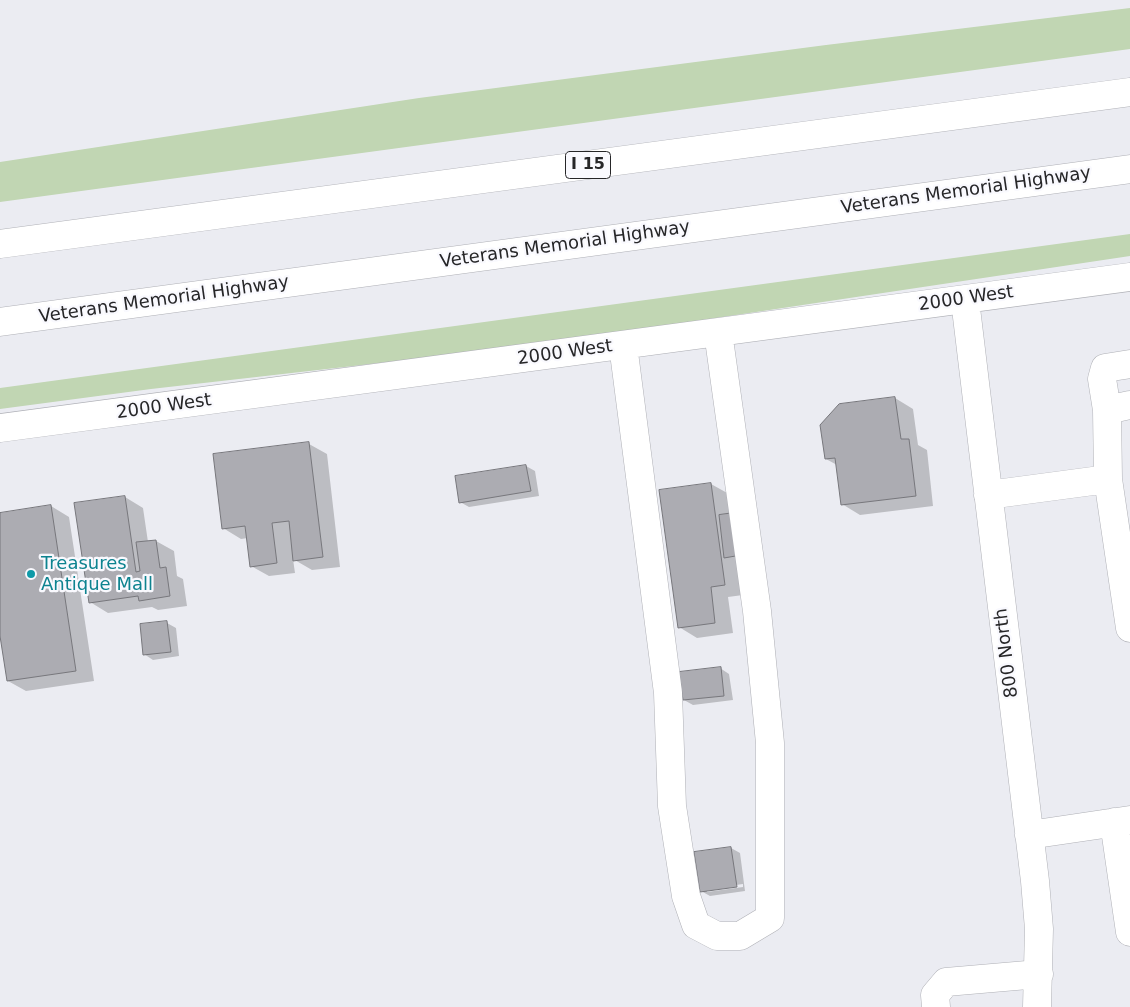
<!DOCTYPE html>
<style>
body{margin:0}
canvas{display:block;background:#ebecf2}
</style>
<canvas width="1130" height="1007"></canvas>
<script>
const ctx = document.querySelector('canvas').getContext('2d');
ctx.lineJoin = 'round';
function fillPath(path, color) { ctx.fillStyle = color; ctx.fill(path, 'evenodd'); }
function strokePath(path, color, width, dash) { ctx.strokeStyle = color; ctx.lineWidth = width; ctx.lineCap = dash ? 'butt' : 'round'; ctx.setLineDash(dash || []); ctx.stroke(path); }
function label(font, color, halo, rows, align = 'center') {
  ctx.font = font + ' "DejaVu Sans",sans-serif'; ctx.lineWidth = 4.5; ctx.setLineDash([]); ctx.textBaseline = 'middle'; ctx.strokeStyle = halo; ctx.fillStyle = color; for (const [text, x, y, turn = 0] of rows) {
    ctx.save(); ctx.translate(x, y); ctx.rotate((+turn || 0) * Math.PI / 180); ctx.textAlign = isNaN(turn) ? turn : align; if (halo) ctx.strokeText(text, 0, 0); ctx.fillText(text, 0, 0); ctx.restore();
  }
}
const green = new Path2D(`
 M1130,8v41l-1130,153v-40l419,-64 407,-53z
 M1130,234v22l-601,90 -378,43 -151,20v-21z`);
const shadow = new Path2D(`
 M895,398l18,11 5,36 9,5 6,56 -73,9 -18,-11 -5,-39 -11,-6z
 M309,444l18,10 13,113 -28,3 -19,-11 2,14 -26,3 -18,-10 -3,-28 -7,1 -18,-11z
 M526,466l9,5 4,25 -70,11 -9,-5z
 M711,484l18,10 14,101 -15,2 5,36 -36,5 -18,-11z
 M125,497l18,11 5,34 8,-1 18,10 3,25 6,3 4,27 -29,4 -6,-3 -44,6 -18,-11 -14,-98z
 M51,506l18,11 25,164 -68,10 -18,-10 -8,-54v-113z
 M167,623l9,5 3,28 -26,4 -9,-6z
 M720,668l9,6 4,26 -40,5 -9,-5z
 M731,848l9,5 5,38 -35,5 -9,-5zM743,884v3l-36,5v-3z`);
const building = new Path2D(`
 M895,397l6,42h8l7,57 -75,9 -6,-47 -10,1 -5,-34 19,-21z
 M309,442l14,115 -30,4 -4,-40 -17,2 5,40 -27,4 -5,-41 -23,3 -9,-75z
 M526,465l5,26 -72,12 -4,-27z
 M711,483l14,102 -14,2 4,36 -37,5 -19,-138z
 M125,496l11,76 4,-1 -4,-29 20,-2 4,28 6,-1 4,29 -31,5 -1,-5 -49,7 -15,-100z
 M51,505l25,166 -69,10 -7,-45v-123z
 M741,512l6,42 -23,4 -5,-43z
 M167,621l4,31 -28,3 -3,-31z
 M721,667l3,29 -41,4 -4,-28z
 M731,847l6,40 -37,5 -6,-40z`);
const minor = new Path2D(`
 M965,300l70,581 4,48 -2,78
 M623,345l45,348 4,113 14,90 10,29 21,11h23l30,-18v-175l-13,-132 -39,-279
 M1107,410l-5,-31 3,-11 25,-4
 M0,428l1130,-151
 M1108,479l-1,-69 23,-5
 M988,495l120,-16 22,149
 M1114,822l16,110
 M1029,835l101,-15
 M936,1007l-1,-12 11,-13 93,-8`);
const highway = new Path2D(`
 M0,244l1130,-152
 M0,322l1130,-153`);
const markers = [
 [31,574,5,"#0f9aa8"]
];
const shields = [
 [588,165,45]
];
const shieldNames = [
 ["I 15",588,165]
];
const streetNames = [
 ["Veterans Memorial Highway",966,191,-8],
 ["Veterans Memorial Highway",565,245,-8],
 ["2000 West",966,299,-8],
 ["Veterans Memorial Highway",164,300,-8],
 ["2000 West",565,353,-8],
 ["2000 West",164,407,-8],
 ["800 North",1007,653,-97]
];
const cultureNames = [
 ["Treasures",41,564],
 ["Antique Mall",41,585]
];
fillPath(green, '#c1d6b3');
fillPath(shadow, '#0003');
fillPath(building, '#acacb2');
strokePath(building, '#77777c', 1);
strokePath(minor, '#afb0b6', 29);
strokePath(highway, '#afb0b6', 29);
strokePath(minor, '#fff', 28);
strokePath(highway, '#fff', 28);
for (const [x, y, r, color] of markers) { const dot = new Path2D(); dot.arc(x, y, r, 0, 2 * Math.PI); ctx.fillStyle = color; ctx.fill(dot); strokePath(dot, '#f9f9fe', 2); }
for (const [x, y, w] of shields) { const box = new Path2D(); box.roundRect(x - w / 2, y - 13.5, w, 27, 4); ctx.fillStyle = '#f9f9fe'; ctx.fill(box); strokePath(box, '#262628', 1); }
label('bold 16px', '#262628', null, shieldNames);
label('18px', '#262628', '#f9f9fe', streetNames);
label('18px', '#0d838f', '#f9f9fe', cultureNames, 'left');
</script>
